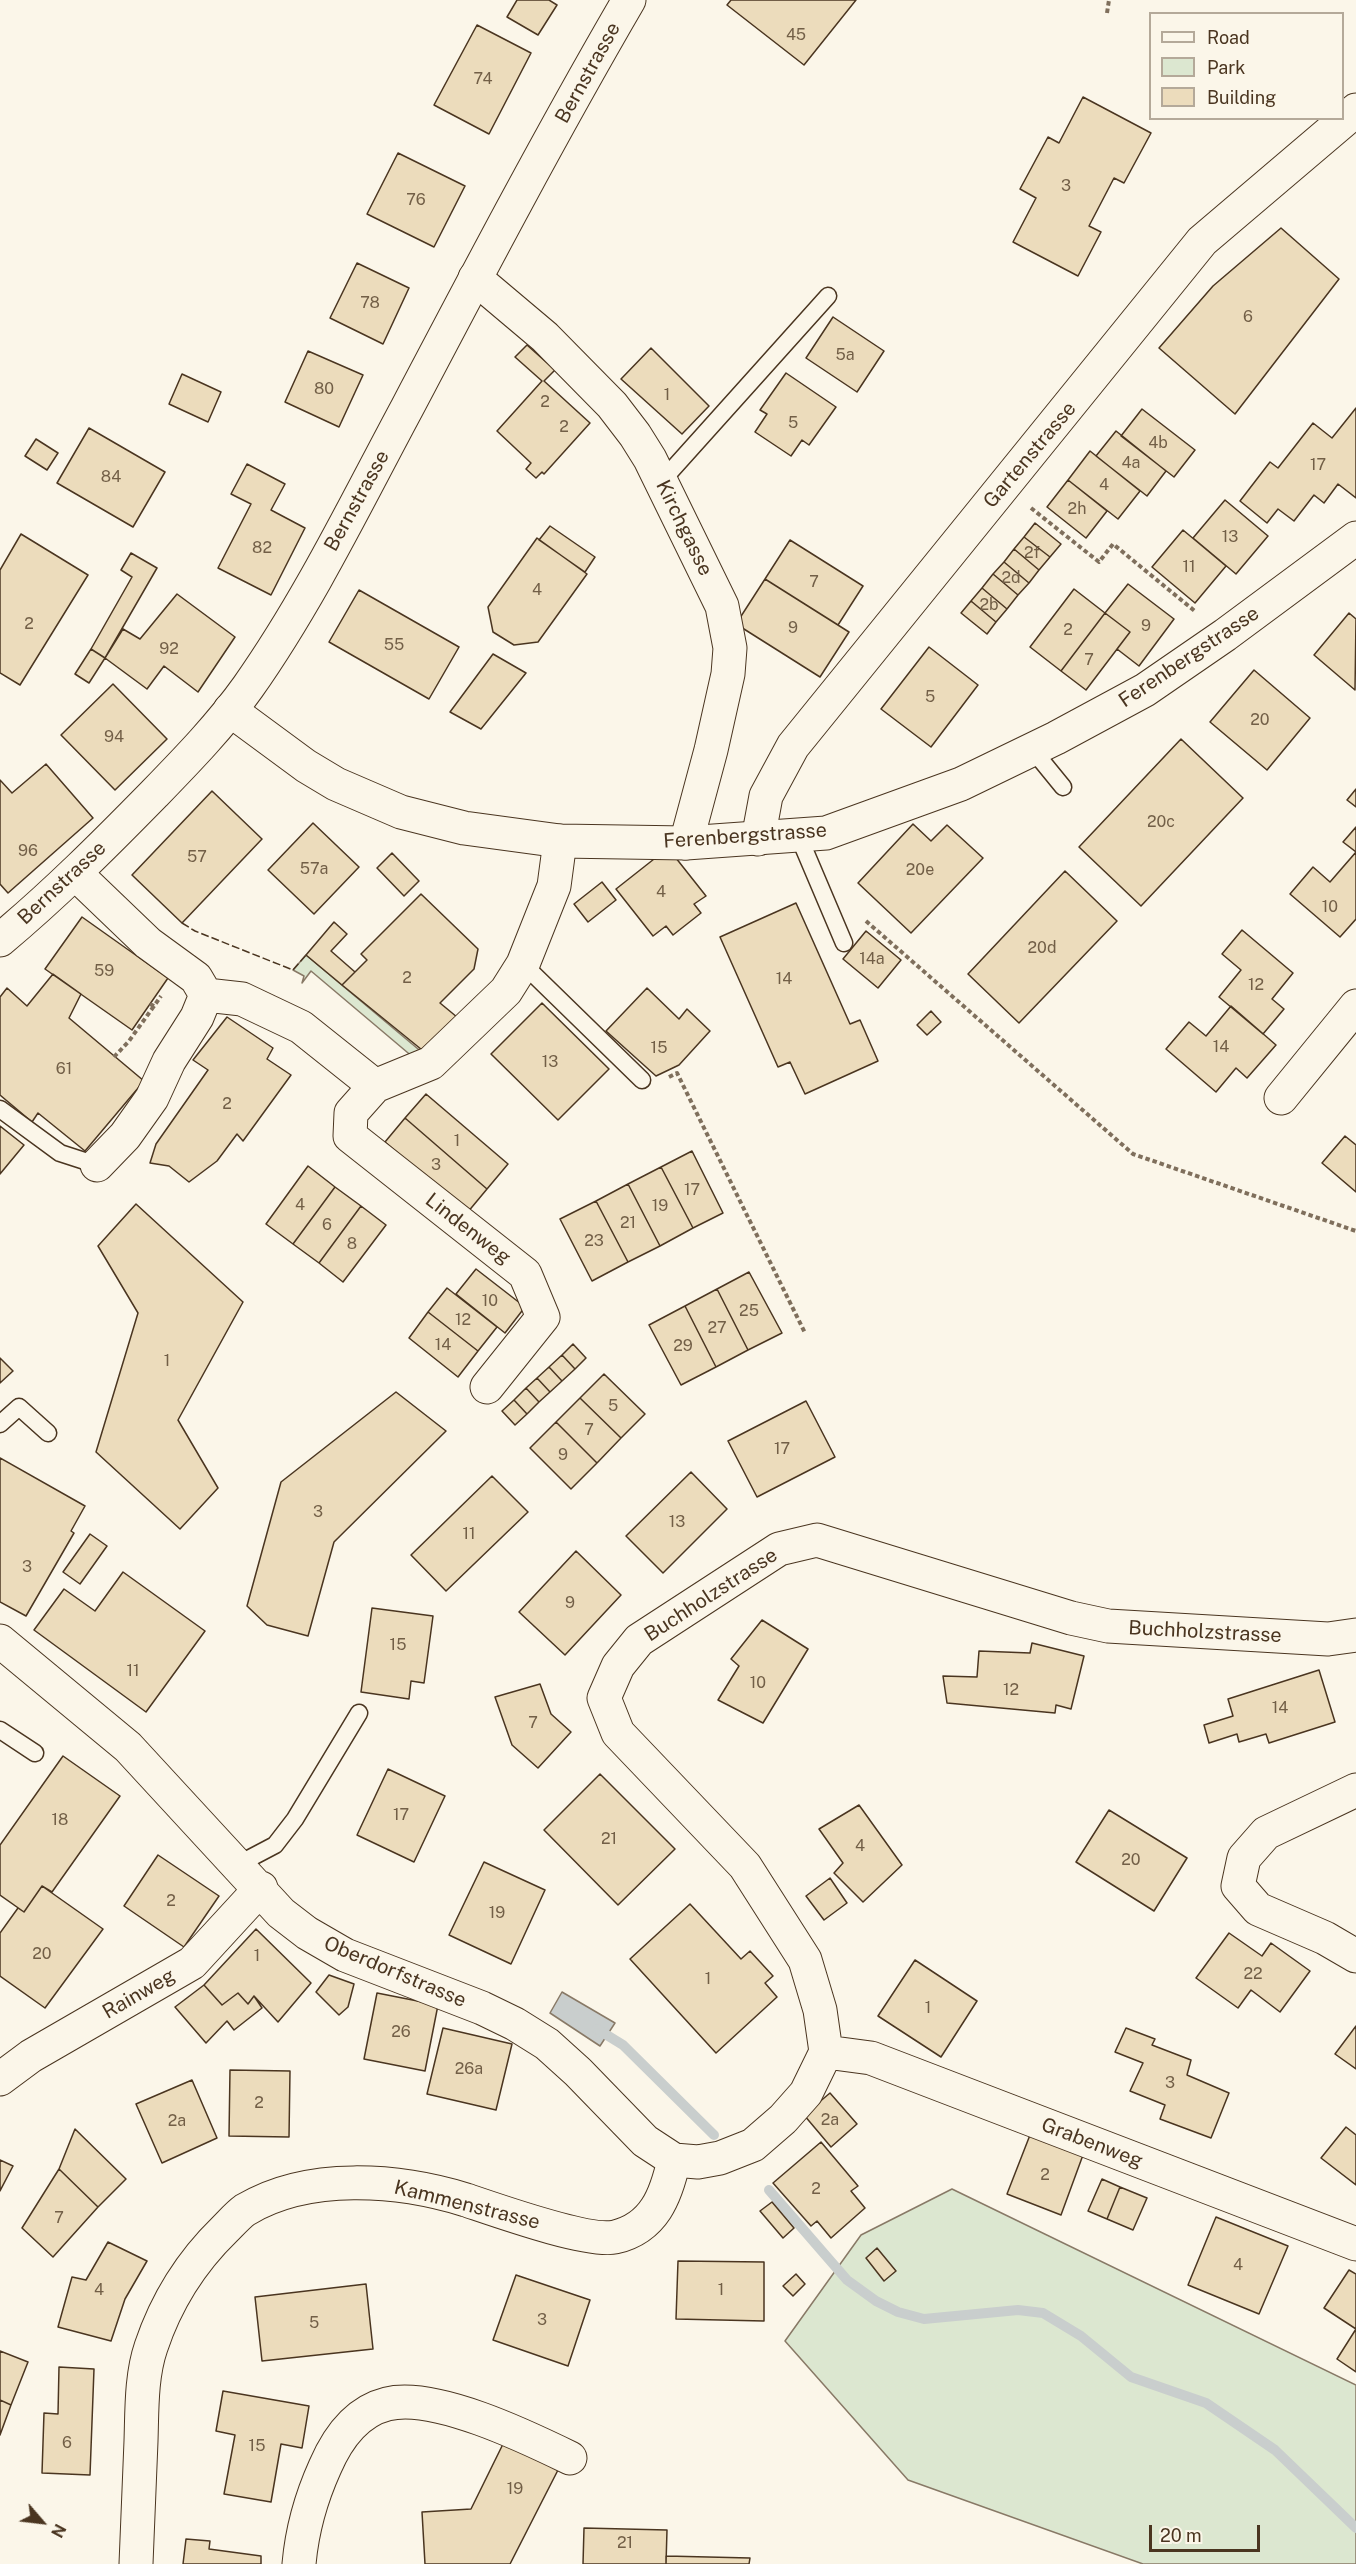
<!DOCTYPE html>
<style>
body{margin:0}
#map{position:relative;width:1356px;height:2564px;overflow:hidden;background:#fbf6e9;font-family:"Public Sans",sans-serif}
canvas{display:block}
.legend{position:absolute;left:1149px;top:12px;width:195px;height:108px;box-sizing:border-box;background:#fbf6e9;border:2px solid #b4a999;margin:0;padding:8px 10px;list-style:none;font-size:18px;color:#4a3520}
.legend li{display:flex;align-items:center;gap:12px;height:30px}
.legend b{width:30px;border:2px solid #b4a999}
.north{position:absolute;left:12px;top:2492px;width:60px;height:60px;-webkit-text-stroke:4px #fbf6e9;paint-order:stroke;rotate:118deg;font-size:16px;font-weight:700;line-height:24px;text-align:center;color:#4a3520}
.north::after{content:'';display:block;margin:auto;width:21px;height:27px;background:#4a3520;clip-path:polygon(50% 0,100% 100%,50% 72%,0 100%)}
.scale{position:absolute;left:1149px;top:2525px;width:111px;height:27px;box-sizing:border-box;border:3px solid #4a3520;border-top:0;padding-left:8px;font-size:18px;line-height:21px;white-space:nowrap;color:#4a3520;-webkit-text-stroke:4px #fbf6e9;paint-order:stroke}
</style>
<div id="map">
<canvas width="1356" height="2564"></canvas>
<ul class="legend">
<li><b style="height:8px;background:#fbf6e9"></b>Road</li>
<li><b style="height:16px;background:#dce7d0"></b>Park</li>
<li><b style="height:16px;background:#ecdcbc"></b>Building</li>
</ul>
<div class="north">N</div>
<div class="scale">20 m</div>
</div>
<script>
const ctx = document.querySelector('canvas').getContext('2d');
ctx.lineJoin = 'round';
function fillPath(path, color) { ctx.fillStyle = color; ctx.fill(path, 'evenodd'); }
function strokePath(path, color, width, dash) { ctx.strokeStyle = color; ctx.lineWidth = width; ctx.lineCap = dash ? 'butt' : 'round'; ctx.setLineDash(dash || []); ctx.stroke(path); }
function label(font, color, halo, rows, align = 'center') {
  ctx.font = font + ' "Public Sans",sans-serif'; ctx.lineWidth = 4.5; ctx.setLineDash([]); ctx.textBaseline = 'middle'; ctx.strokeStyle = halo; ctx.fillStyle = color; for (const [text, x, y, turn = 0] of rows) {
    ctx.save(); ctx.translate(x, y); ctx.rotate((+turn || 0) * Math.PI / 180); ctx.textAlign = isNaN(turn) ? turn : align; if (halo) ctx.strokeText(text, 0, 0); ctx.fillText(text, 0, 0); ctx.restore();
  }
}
const green = new Path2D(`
 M306,955l118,99 -10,4 -103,-87 -9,12 2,-7 -11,-6z
 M952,2189l404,196v179h-213l-235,-84 -123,-139 76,-106z`);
const water = new Path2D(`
 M562,1992l53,31 -15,23 -50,-33z`);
const stream = new Path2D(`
 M597,2029l26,16 91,90
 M769,2190l78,90 29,21 22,11 26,7 94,-9 25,3 38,23 50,41 75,26 69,47 81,78`);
const building = new Path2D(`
 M517,0h32l8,5 -19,30 -31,-18z
 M731,0h125l-52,65 -77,-60z
 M477,25l54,28 -42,81 -55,-29z
 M1083,97l68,36 -27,50 -10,-5 -25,48 12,6 -23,44 -65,-34 23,-44 -16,-9 28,-52 11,6z
 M398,153l67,33 -31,61 -67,-33z
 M1281,228l58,51 -104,135 -76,-66 54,-62z
 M357,263l52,25 -26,56 -53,-26z
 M833,317l51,34 -27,41 -51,-34z
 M527,345l28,25 -11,11 46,42 -46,51 -2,-2 -6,6 -10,-9 5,-6 -34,-32 45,-50 -27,-24z
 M651,348l58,58 -27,28 -61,-55z
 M308,351l55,24 -24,52 -54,-25z
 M786,373l50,34 -27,38 -7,-5 -11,16 -36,-24 12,-18 -7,-4z
 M182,374l39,18 -13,30 -39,-18z
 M1356,408v90l-18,-14 -14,19 -10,-8 -20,26 -16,-12 -11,14 -27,-22 30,-39 8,6 35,-45 19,15z
 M1142,409l53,41 -21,27 -53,-41z
 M89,428l76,44 -32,55 -76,-44z
 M1116,431l50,40 -19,25 -51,-40z
 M36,439l22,14 -11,17 -22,-14z
 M1090,451l50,40 -22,28 -50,-39z
 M247,464l38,20 -14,26 34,18 -34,67 -53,-27 33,-64 -20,-10z
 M1068,480l39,31 -21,27 -39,-31z
 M1225,500l43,36 -32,38 -43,-36z
 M1035,523l26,21 -11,13 -26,-20z
 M550,526l45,31 -10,15 -46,-32z
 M1183,530l43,36 -31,37 -43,-36z
 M21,534l67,41 -68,110 -20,-12v-103z
 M1024,537l26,20 -11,13 -25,-21z
 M537,538l50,36 -49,68 -24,3 -21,-13 -5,-25z
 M790,540l73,46 -25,39 -73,-46z
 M1014,549l25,21 -10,13 -25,-21z
 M131,553l26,15 -52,90 -14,-9 41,-72 -11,-7z
 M1004,562l25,21 -11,12 -25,-21z
 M993,574l25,21 -11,14 -25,-21z
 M765,579l84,53 -29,45 -84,-53z
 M1128,584l46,35 -35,47 -22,-17 13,-17 -25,-19z
 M982,588l25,21 -11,13 -25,-21z
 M1074,589l31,24 -44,58 -31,-24z
 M359,590l100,57 -30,52 -100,-57z
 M177,594l58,43 -37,55 -34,-26 -17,23 -42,-31 18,-29 17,10z
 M971,601l25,21 -9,12 -26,-21z
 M1105,613l25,19 -44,58 -25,-19z
 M1349,613l7,6 -1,71 -41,-35z
 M929,647l49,38 -47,62 -50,-38z
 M91,649l14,9 -16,25 -14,-9z
 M493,654l33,19 -45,56 -31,-17z
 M1254,670l56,48 -43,52 -57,-48z
 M113,684l54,55 -52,51 -54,-55z
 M1181,739l62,59 -102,108 -62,-59z
 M46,764l47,54 -85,75 -8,-9v-104l12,13z
 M1356,789v18l-9,-7z
 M212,791l50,48 -80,84 -50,-48z
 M313,823l46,44 -45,47 -46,-44z
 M913,824l18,17 16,-16 36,33 -72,75 -53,-50z
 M1356,827v25l-13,-10z
 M668,848l38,48 -12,8 7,9 -28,22 -7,-9 -13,10 -37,-47z
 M1356,852v67l-16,18 -50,-43 23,-27 17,15z
 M392,853l27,28 -15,15 -27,-28z
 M1065,871l52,50 -98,102 -51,-49z
 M602,882l14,18 -28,22 -14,-18z
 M421,894l57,55 -4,20 -34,34 23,19 -36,32 -85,-69 25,-25 -6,-6z
 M796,903l54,121 10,-4 18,41 -73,33 -15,-32 -12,5 -58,-130z
 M82,917l86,61 -36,52 -87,-61z
 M334,922l13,12 -16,17 24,21 -13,13 -36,-30z
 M1242,930l51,43 -21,26 12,10 -21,25 -44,-37 22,-27 -19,-16z
 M866,931l35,29 -23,28 -35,-29z
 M53,974l28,20 -12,24 75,63 -59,70 -47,-38 -6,9 -32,-27v-98l7,-9 20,18z
 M647,988l32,31 8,-10 23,22 -31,34 -23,11 -50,-45z
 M542,1003l67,66 -51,51 -67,-66z
 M1231,1006l45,39 -29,33 -11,-10 -20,24 -50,-43 23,-27 17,14z
 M931,1011l10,11 -14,13 -10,-10z
 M227,1017l46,31 -6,11 24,16 -48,66 -6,-7 -20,27 -28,21 -20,-16 -19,-3 6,-19 52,-74 -15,-10z
 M426,1094l82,70 -21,25 -82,-71z
 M405,1118l82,71 -20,24 -82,-71z
 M0,1126l24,19 -24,29z
 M1345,1136l11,9v47l-34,-29z
 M692,1151l31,62 -30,15 -32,-61z
 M308,1166l27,21 -42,57 -27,-20z
 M661,1167l32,61 -33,18 -32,-62z
 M628,1184l32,62 -32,16 -32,-61z
 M335,1187l26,19 -42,57 -26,-19z
 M596,1201l32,61 -36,19 -32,-62z
 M136,1204l107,98 -65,118 40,68 -38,41 -84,-77 42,-139 -40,-67z
 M361,1206l25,19 -43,57 -24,-19z
 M476,1269l49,38 -20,26 -49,-39z
 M749,1272l33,61 -34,17 -31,-61z
 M447,1288l50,39 -19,24 -50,-39z
 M717,1289l31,61 -32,17 -31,-61z
 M685,1306l31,61 -35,18 -32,-60z
 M428,1312l50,39 -20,26 -49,-39z
 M573,1344l13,14 -11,11 -13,-14z
 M562,1355l13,14 -13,12 -13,-14z
 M0,1358l13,13 -13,12z
 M549,1367l13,14 -12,11 -13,-14z
 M604,1374l41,40 -24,24 -41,-40z
 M537,1378l13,14 -11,10 -13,-14z
 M526,1388l13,14 -12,12 -13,-14z
 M396,1392l50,39 -112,111 -26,94 -41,-11 -20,-19 34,-124z
 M580,1398l41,40 -24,25 -41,-41z
 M514,1400l13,14 -12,11 -13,-14z
 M806,1401l29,56 -78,40 -29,-56z
 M556,1422l41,41 -26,26 -41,-41z
 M0,1458l85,48 -14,25 3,2 -48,83 -26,-14z
 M691,1472l36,37 -64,64 -37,-37z
 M492,1476l36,36 -82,79 -35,-36z
 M90,1534l17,12 -27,38 -17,-12z
 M576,1551l45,44 -56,60 -46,-43z
 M123,1572l82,59 -59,81 -112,-82 30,-41 31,22z
 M372,1608l61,8 -9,67 -13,-2 -2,18 -48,-7z
 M762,1620l46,29 -45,74 -45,-23 21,-34 -8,-7z
 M1032,1643l52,13 -13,53 -15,-4 -1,8 -108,-10 -4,-27 34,1 2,-26 51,2z
 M1319,1670l16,52 -66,21 -3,-9 -27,8 -2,-8 -28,9 -5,-18 29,-9 -5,-17z
 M540,1684l11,30 20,18 -33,36 -26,-23 -17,-48z
 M63,1756l57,40 -68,96 -10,-6 -18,26 -24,-17v-50z
 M388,1769l57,27 -31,66 -57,-27z
 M600,1774l75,75 -57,56 -74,-75z
 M859,1805l43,60 -39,37 -29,-29 9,-10 -24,-34z
 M1109,1810l78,48 -33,53 -78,-49z
 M158,1855l61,41 -35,51 -60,-41z
 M484,1862l61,28 -34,74 -62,-29z
 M830,1878l17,25 -23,17 -18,-24z
 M42,1886l61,43 -58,79 -45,-32v-43l18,-25 6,4z
 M690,1904l51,55 9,-8 23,25 -8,7 12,14 -61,56 -86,-94z
 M256,1929l55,54 -33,39 -24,-26 -6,8 -10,-11 -16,12 -18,-20z
 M1229,1933l33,23 9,-13 39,28 -30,41 -29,-22 -13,18 -42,-30z
 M915,1960l62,41 -36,56 -63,-41z
 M329,1975l25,9 -6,23 -9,8 -23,-23z
 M204,1985l18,20 16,-12 10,11 6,-8 8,12 -28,22 -7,-9 -21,22 -31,-36z
 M377,1993l61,12 -13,66 -61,-12z
 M1356,2026v43l-21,-15z
 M443,2028l69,16 -16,66 -69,-16z
 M1126,2028l29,11 -3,6 39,15 -4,15 42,18 -18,45 -51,-19 5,-14 -35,-14 13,-28 -28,-11z
 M230,2070l60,1 -1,66 -60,-1z
 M192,2080l25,58 -55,25 -26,-59z
 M830,2093l27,31 -26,23 -27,-32z
 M1346,2127l10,8v50l-35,-27z
 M75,2129l51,50 -28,28 -39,-38z
 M1030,2135l53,20 -22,60 -54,-21z
 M821,2142l37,44 -7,5 14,17 -34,30 -14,-17 -6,5 -38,-43z
 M0,2160l13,6 -13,25z
 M59,2169l39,38 -45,50 -31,-29z
 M1102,2179l18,8 -13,32 -19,-8z
 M1120,2187l27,11 -14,32 -26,-11z
 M772,2202l22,26 -11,10 -23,-27z
 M1216,2217l72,29 -29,68 -71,-29z
 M108,2242l39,19 -22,38 -14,42 -53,-14 14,-50 14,3z
 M877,2248l19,23 -12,10 -18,-23z
 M678,2261l86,1v59l-88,-2z
 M1349,2270l7,4v98l-19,-13 19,-30 -32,-21z
 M796,2274l9,10 -12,12 -10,-10z
 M516,2275l74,25 -22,66 -75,-26z
 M366,2284l7,65 -111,12 -7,-64z
 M0,2351l28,11 -17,43 -11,-5z
 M59,2367l35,2 -4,106 -48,-2 2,-60 14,1z
 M223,2391l86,15 -7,42 -21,-4 -10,58 -47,-8 11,-59 -19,-4z
 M0,2400l11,5 -11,30z
 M504,2442l54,28 -48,94h-85l-3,-52 49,-3z
 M584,2528l83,2 -1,34h-83z
 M186,2539l24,2 -1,8 52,7v8h-78z
 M666,2556l84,2 -1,6h-83z`);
const path = new Path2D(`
 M1107,13l2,-13
 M1031,508l68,54 14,-18 83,68
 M866,921l267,233 223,77
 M150,1004l4,2 7,-10
 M114,1057l15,-16 25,-35
 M669,1077l8,-4 128,260`);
const service = new Path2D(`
 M661,482l167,-186
 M1032,749l31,38
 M799,837l45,106
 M523,964l119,116
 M0,1109l60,44 37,12
 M0,1424l19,-17 29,26
 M0,1730l35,23
 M237,1865l38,-20 20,-26 64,-106`);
const minor = new Path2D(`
 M475,278l70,59 67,68 23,30 15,24 72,147 8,42 -2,26 -17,76 -25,93
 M758,839l8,-43 27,-50 409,-505 154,-131
 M75,873l73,70 48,35 10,17
 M206,995l36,4 59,28 74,59 56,-23 75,-72 17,-27 31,-78 6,-45
 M375,1086l-24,27 -1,23 175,138 18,43 -56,70
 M1281,1098l75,-92
 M97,1165l28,-29 27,-38 17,-37 28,-44 9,-22
 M0,1641l128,106 153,166 26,20 38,22 137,53 33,16 32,20 31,28 67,69 29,19 24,2 22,-4 33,-13 30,-26 23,-26 20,-41 -6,-42 -15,-50 -60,-94 -127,-133 -14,-35 14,-32 21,-26 140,-91 38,-9 254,78 37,8 220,13 28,-4
 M1356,1790l-90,43 -22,25 -6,28 20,23 67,29 31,18
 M826,2052l45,6 485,186
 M0,2079l31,-23 161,-93 69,-75
 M136,2564c2,-41 3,-82 5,-123 1,-30 0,-65 10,-94 15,-45 40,-85 74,-118 6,-6 13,-14 20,-19 63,-38 153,-31 221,-10 30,10 122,43 149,37 39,-9 51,-41 59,-77
 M299,2564c3,-34 12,-66 26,-97 12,-28 30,-55 62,-63 47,-12 140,33 183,54`);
const tertiary = new Path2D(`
 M230,710l76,56 30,18 65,28 63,16 96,13 126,2 140,-10 135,-49 95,-46 89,-48 80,-55 131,-97`);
const secondary = new Path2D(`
 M0,940c54,-45 104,-95 154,-146 33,-34 67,-69 94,-107 62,-88 109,-186 159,-279 72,-137 144,-274 222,-408`);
const fence = new Path2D(`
 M182,923l13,8 98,39 13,-15`);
const numberNames = [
 ["45",796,35],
 ["74",483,79],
 ["3",1066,186],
 ["76",416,200],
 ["78",370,303],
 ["6",1248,317],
 ["5a",845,355],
 ["80",324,389],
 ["1",667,395],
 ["2",545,402],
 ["5",793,423],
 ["2",564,427],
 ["4b",1158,443],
 ["4a",1131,463],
 ["17",1318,465],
 ["84",111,477],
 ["4",1104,485],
 ["2h",1077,509],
 ["13",1230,537],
 ["82",262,548],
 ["2f",1032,553],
 ["11",1189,567],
 ["2d",1011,578],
 ["7",814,582],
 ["4",537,590],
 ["2b",989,605],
 ["2",29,624],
 ["9",1146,626],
 ["9",793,628],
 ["2",1068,630],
 ["55",394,645],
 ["92",169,649],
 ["7",1089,660],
 ["5",930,697],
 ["20",1260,720],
 ["94",114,737],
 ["20c",1161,822],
 ["96",28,851],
 ["57",197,857],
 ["57a",314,869],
 ["20e",920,870],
 ["4",661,892],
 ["10",1330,907],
 ["20d",1042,948],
 ["14a",872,959],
 ["59",104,971],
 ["2",407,978],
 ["14",784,979],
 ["12",1256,985],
 ["14",1221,1047],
 ["15",659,1048],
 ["13",550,1062],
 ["61",64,1069],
 ["2",227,1104],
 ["1",457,1141],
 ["3",436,1165],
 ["17",692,1190],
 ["4",300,1205],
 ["19",660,1206],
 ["21",628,1223],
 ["6",327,1225],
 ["23",594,1241],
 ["8",352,1244],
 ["10",490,1301],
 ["25",749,1311],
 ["12",463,1320],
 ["27",717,1328],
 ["14",443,1345],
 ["29",683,1346],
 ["1",167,1361],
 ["5",613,1406],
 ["7",589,1430],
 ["17",782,1449],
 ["9",563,1455],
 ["3",318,1512],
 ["13",677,1522],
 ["11",469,1534],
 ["3",27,1567],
 ["9",570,1603],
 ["15",398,1645],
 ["11",133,1671],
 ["10",758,1683],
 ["12",1011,1690],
 ["14",1280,1708],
 ["7",533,1723],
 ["17",401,1815],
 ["18",60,1820],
 ["21",609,1839],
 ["4",860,1846],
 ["20",1131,1860],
 ["2",171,1901],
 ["19",497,1913],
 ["20",42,1954],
 ["1",257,1956],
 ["22",1253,1974],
 ["1",708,1979],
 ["1",928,2008],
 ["26",401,2032],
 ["26a",469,2069],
 ["3",1170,2083],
 ["2",259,2103],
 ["2a",830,2120],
 ["2a",177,2121],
 ["2",1045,2175],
 ["2",816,2189],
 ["7",59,2218],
 ["4",1238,2265],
 ["4",99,2290],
 ["1",721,2290],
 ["3",542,2320],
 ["5",314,2323],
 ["6",67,2443],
 ["15",257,2446],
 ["19",515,2489],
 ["21",625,2543]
];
const streetNames = [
 ["Bernstrasse",588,73,-61],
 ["Gartenstrasse",1030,455,-50],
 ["Bernstrasse",357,501,-61],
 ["Kirchgasse",684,528,64],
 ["Ferenbergstrasse",1189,657,-34],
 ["Ferenbergstrasse",745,836,-4],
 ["Bernstrasse",62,883,-43],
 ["Lindenweg",468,1229,38],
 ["Buchholzstrasse",711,1595,-33],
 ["Buchholzstrasse",1205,1632,3],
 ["Oberdorfstrasse",395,1972,23],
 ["Rainweg",139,1994,-30],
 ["Grabenweg",1092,2143,21],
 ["Kammenstrasse",467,2205,14]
];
fillPath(green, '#dce7d0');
strokePath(green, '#887966', 1.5);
fillPath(water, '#c9cecd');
strokePath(water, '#887966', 1.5);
strokePath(stream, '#c9cecd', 10);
fillPath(building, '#ecdcbc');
strokePath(building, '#4a3520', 1.5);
strokePath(service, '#4a3520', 19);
strokePath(minor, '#4a3520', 35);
strokePath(tertiary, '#4a3520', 35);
strokePath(secondary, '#4a3520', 35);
strokePath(path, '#7f6f5c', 4, [4.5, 3]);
strokePath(service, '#fbf6e9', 16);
strokePath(minor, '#fbf6e9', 33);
strokePath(tertiary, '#fbf6e9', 33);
strokePath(secondary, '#fbf6e9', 33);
strokePath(fence, '#4a3520', 1.5, [8, 3]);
label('16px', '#725f47', null, numberNames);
label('20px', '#4a3520', '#fbf6e9', streetNames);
</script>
